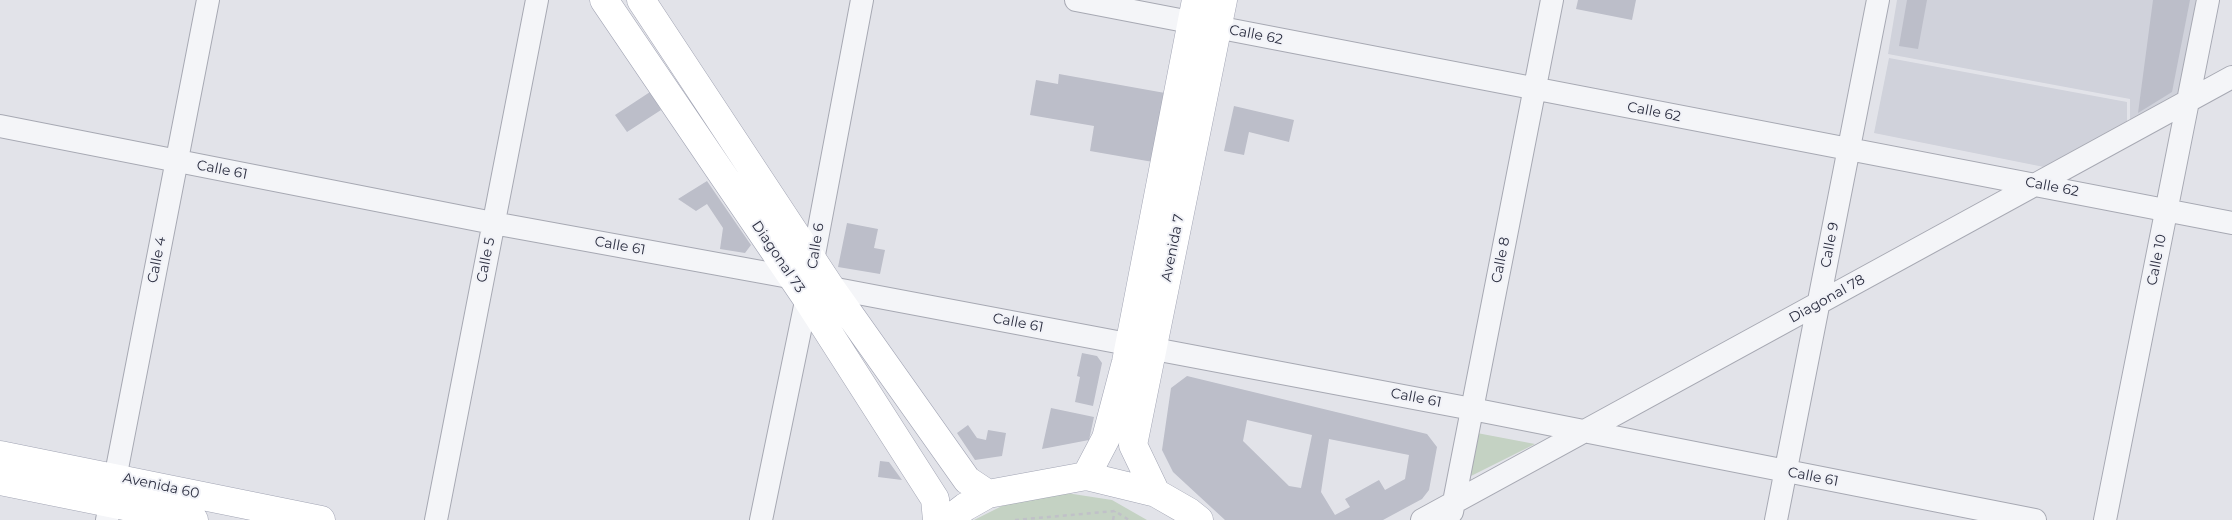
<!DOCTYPE html>
<style>
body{margin:0}
canvas{display:block;background:#e2e3e9}
</style>
<canvas width="2232" height="520"></canvas>
<script>
const ctx = document.querySelector('canvas').getContext('2d');
ctx.lineJoin = 'round';
function fillPath(path, color) { ctx.fillStyle = color; ctx.fill(path, 'evenodd'); }
function strokePath(path, color, width, dash) { ctx.strokeStyle = color; ctx.lineWidth = width; ctx.lineCap = dash ? 'butt' : 'round'; ctx.setLineDash(dash || []); ctx.stroke(path); }
function label(font, color, halo, rows, align = 'center') {
  ctx.font = font + ' Montserrat,sans-serif'; ctx.lineWidth = 4; ctx.setLineDash([]); ctx.textBaseline = 'middle'; ctx.strokeStyle = halo; ctx.fillStyle = color; for (const [text, x, y, turn = 0] of rows) {
    ctx.save(); ctx.translate(x, y); ctx.rotate((+turn || 0) * Math.PI / 180); ctx.textAlign = isNaN(turn) ? turn : align; if (halo) ctx.strokeText(text, 0, 0); ctx.fillText(text, 0, 0); ctx.restore();
  }
}
const built = new Path2D(`
 M1897,0h299l-18,97 -48,28v-26l-242,-45z
 M1889,58l238,44v24l-73,43 -180,-36z`);
const green = new Path2D(`
 M1477,433l58,11 -64,32z
 M1060,492l52,8 35,20h-173l28,-14z`);
const building = new Path2D(`
 M1578,0h58l-4,20 -56,-11z
 M1907,0h20l-9,49 -19,-3z
 M2153,0h37l-18,92 -34,21z
 M1059,74l106,19 -12,69 -63,-11 4,-25 -64,-11 6,-35 22,4z
 M650,92l11,18 -34,22 -12,-17z
 M1234,106l60,14 -5,22 -40,-10 -5,23 -20,-4z
 M707,181l44,64 -6,8 -25,-4 3,-21 -16,-24 -11,7 -18,-12z
 M847,223l31,6 -4,19 11,2 -5,24 -42,-7z
 M1082,353l15,3 5,7 -9,43 -18,-4 5,-25 -3,-1z
 M1187,376l240,58 10,13 -8,43 -7,9 -39,21h-158l-52,-48 -11,-22 9,-62zM1247,420l65,15 -11,53 -12,-2 -46,-45zM1329,439l80,16 -4,24 -20,11 -6,-10 -34,19 5,8 -15,8 -14,-23z
 M1051,408l43,9 -5,23 -47,9z
 M968,425l9,13 9,2 2,-10 18,3 -4,23 -27,4 -18,-27z
 M880,461l9,1 13,18 -24,-3z`);
const path = new Path2D(`
 M1015,520l100,-9 14,9
 M1113,520l2,-9`);
const minor = new Path2D(`
 M1076,0l1156,223
 M0,126l493,97 318,58 20,7 641,121 563,111
 M1452,512l100,-512
 M107,520l101,-520
 M436,520l101,-520
 M761,520l50,-243 2,-17 49,-260
 M1422,520l810,-443
 M1776,520l102,-520
 M2105,520l103,-520`);
const major = new Path2D(`
 M604,0l203,299 128,200 2,21
 M641,0l190,288 136,192 21,14
 M0,455l321,65
 M1086,476l20,-38 20,-76 70,-362
 M0,481l194,39
 M1156,493l-23,-48 90,-445
 M948,520l17,-13 23,-13 98,-18 70,17 33,19 10,8`);
const streetNames = [
 ["Calle 62",1256,35,11],
 ["Calle 62",1654,112,11],
 ["Calle 61",222,170,11],
 ["Calle 62",2052,187,11],
 ["Calle 9",1830,245,-79],
 ["Calle 61",620,246,10],
 ["Calle 6",816,246,-81],
 ["Avenida 7",1173,248,-79],
 ["Diagonal 73",778,257,56],
 ["Calle 4",157,260,-79],
 ["Calle 5",486,260,-79],
 ["Calle 8",1501,260,-79],
 ["Calle 10",2157,260,-79],
 ["Diagonal 78",1827,299,-29],
 ["Calle 61",1018,323,11],
 ["Calle 61",1416,398,11],
 ["Calle 61",1813,477,11],
 ["Avenida 60",161,486,12]
];
fillPath(built, '#d0d2db');
fillPath(green, '#c4d2c3');
fillPath(building, '#bcbec9');
strokePath(minor, '#a7a9b3', 24);
strokePath(major, '#a2a5b4', 29);
strokePath(path, '#c0c1c8', 2.5, [4, 4]);
strokePath(minor, '#f4f5f8', 22);
strokePath(major, '#fff', 28);
label('14px', '#2b2e40', '#f1f2f7', streetNames);
</script>
